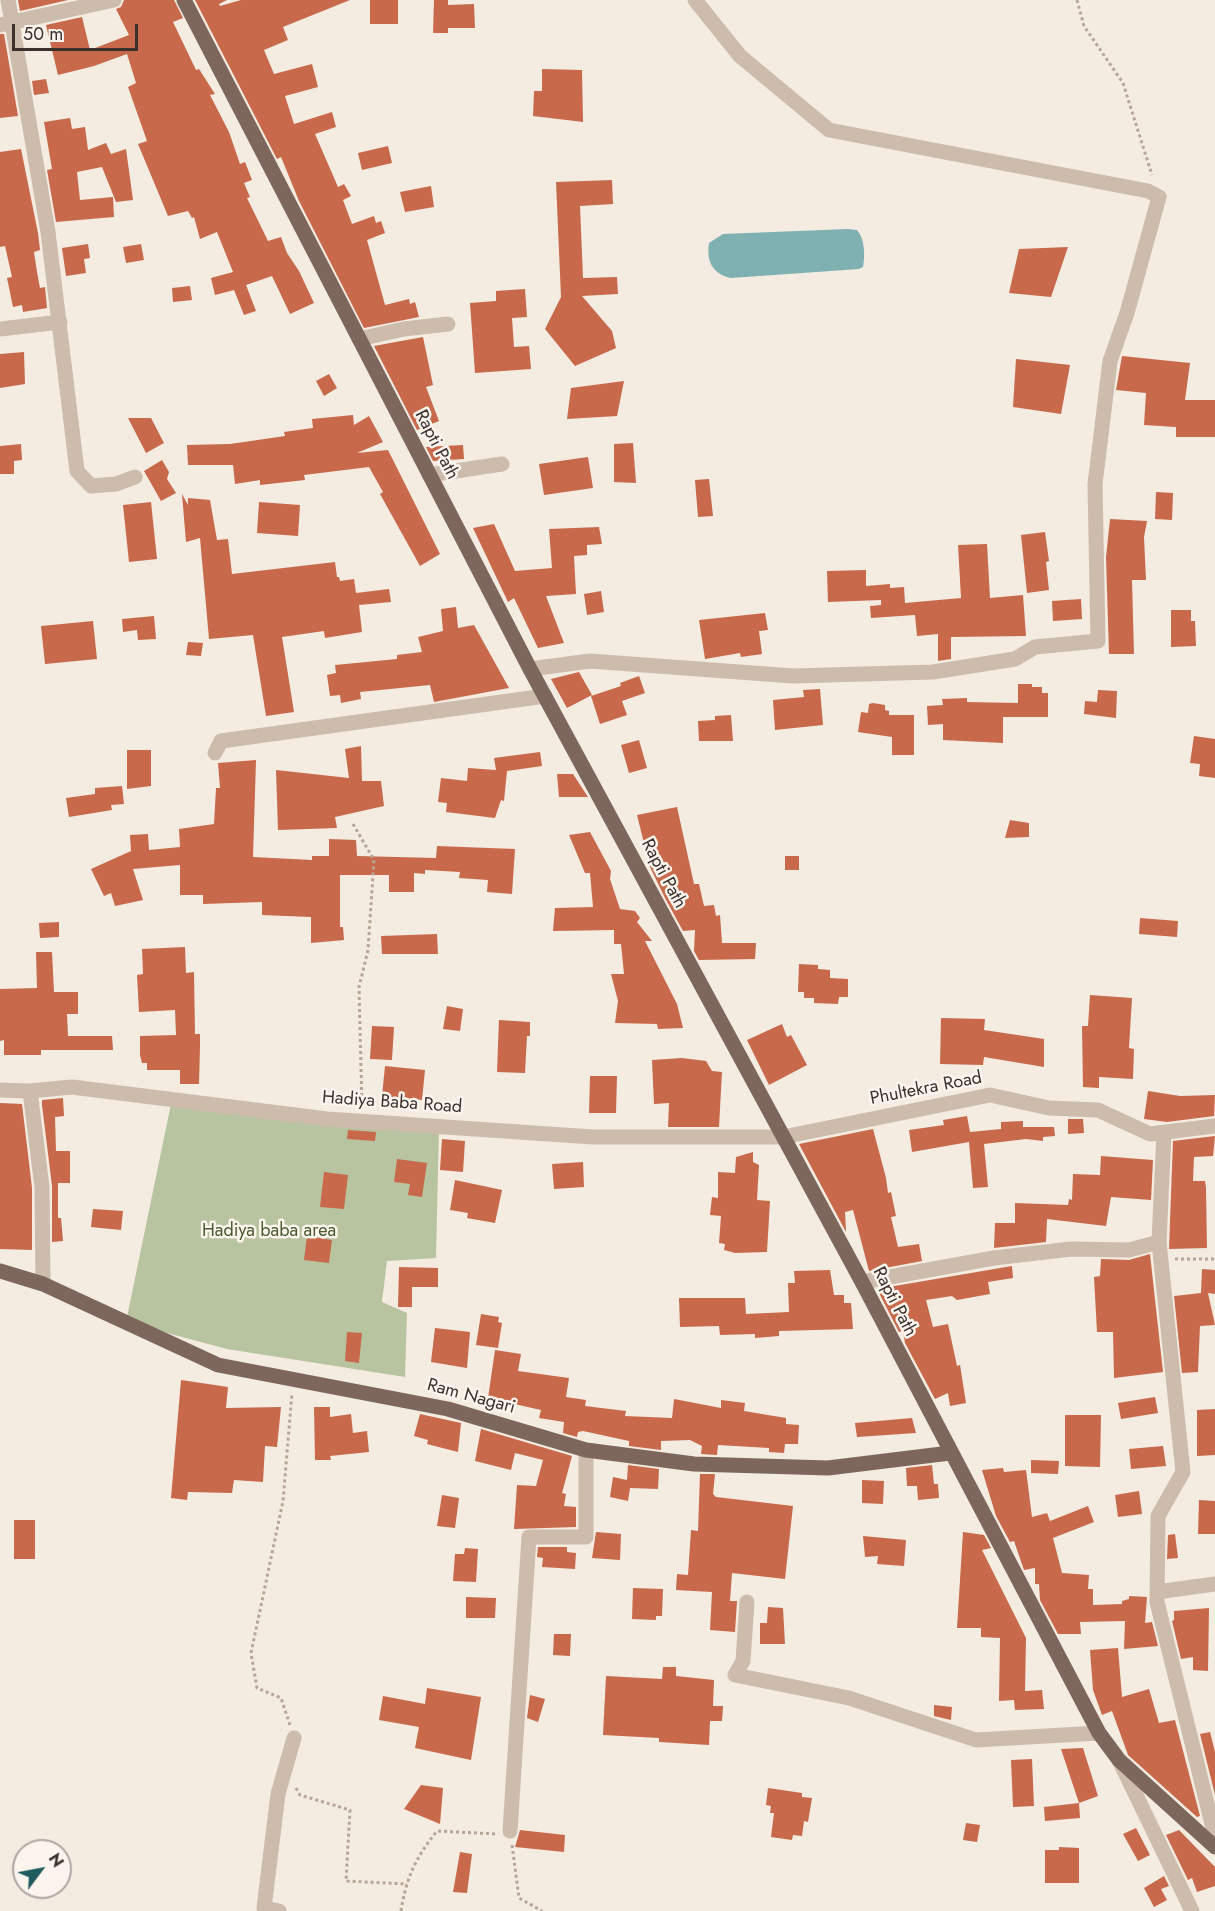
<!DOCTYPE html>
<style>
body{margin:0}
#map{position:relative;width:1215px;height:1911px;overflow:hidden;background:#f4ebe1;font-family:Jost,sans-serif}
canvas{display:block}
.north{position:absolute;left:12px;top:1839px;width:60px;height:60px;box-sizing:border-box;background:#fbf5ee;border:2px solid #aea6a0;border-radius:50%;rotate:58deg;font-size:16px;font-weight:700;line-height:24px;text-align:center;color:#3b302b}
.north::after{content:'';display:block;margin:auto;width:21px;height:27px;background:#1f5a5e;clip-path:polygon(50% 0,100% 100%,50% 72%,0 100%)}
.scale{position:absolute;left:12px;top:24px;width:126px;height:27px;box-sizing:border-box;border:3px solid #3b302b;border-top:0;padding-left:8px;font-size:18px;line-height:21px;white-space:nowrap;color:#3b302b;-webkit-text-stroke:4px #fbf5ee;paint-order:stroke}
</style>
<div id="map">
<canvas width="1215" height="1911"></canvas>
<div class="north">N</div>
<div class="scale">50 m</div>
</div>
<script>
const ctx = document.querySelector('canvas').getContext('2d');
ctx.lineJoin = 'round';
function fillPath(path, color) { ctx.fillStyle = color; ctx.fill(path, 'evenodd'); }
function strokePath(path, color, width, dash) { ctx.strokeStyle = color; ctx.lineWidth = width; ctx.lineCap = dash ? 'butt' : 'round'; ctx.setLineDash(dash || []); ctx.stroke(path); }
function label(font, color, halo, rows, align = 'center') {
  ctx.font = font + ' Jost,sans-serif'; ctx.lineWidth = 5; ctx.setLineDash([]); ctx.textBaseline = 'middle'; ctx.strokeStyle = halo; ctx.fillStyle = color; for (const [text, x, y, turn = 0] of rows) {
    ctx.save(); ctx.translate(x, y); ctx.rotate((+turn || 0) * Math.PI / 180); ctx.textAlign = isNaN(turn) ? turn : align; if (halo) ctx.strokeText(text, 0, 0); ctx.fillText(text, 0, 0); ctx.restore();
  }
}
const green = new Path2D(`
 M172,1099l267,28 -3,131 -49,3 -5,41 25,11 -2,64 -178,-28 -101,-27z`);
const water = new Path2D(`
 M848,229l9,1c8,9 8,26 6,37l-4,2 -128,9c-18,-4 -25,-16 -22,-35l14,-9z`);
const building = new Path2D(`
 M18,0h50l-48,11z
 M124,0h50l9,18 -10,4 23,48 3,-1 16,25 -5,1 19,37 11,32 5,-2 7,18 -8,3 6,14 -3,1 21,43 13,-4 6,16 12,18 15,32 -24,11 -18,-38 -26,9 10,26 -12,4 -10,-25 -19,5 -4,-17 22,-6 -16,-40 -17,7 -6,-22 -2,1 -4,-7 -20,5 -30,-72 9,-3 -19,-54 8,-4 -9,-29 -33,12 -36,9 -12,-50 36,-8 8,33 39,-15 -13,-26 5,-2z
 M195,0h32l-8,4 1,2 21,-6h109l-67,27 5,13 -24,10 10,24 38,-10 6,23 -33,9 9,28 38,-12 4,15 -21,7 23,53 6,-3 7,12 -8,4 9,24 22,-8 2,7 5,-2 4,12 -18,7 18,65 24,-6 1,5 5,-2 4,15 -55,11 -65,-127 -18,-44 -4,2z
 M370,0h28v24h-28z
 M434,0h14v5l26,-1 1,24h-27v5h-15z
 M0,34h4l14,82 -18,2z
 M542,69l40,1 1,52 -50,-6 1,-25h8z
 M46,79l3,14 -15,2 -2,-14z
 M70,118l2,11 13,-2 3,23 18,-7 5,11 15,-5 7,51 -17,2 -14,-35 -25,5 3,28 33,-3 1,20 -58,5 -9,-52 5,-1 -8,-47z
 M388,146l4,17 -30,7 -4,-17z
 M21,149l17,84 2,17 -6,2 3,20 3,16 5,-1 2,21 -24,4 -1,-7 -9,2 -6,-29 5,-1 -7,-31 -5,1v-95z
 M612,180l1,24 -33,2 3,72 34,-1 1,17 -36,2 30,35 4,17 -41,18 -30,-37 16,-32 -5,-115z
 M431,186l3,21 -29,5 -5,-20z
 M88,244l2,14 -6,1 2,14 -20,3 -4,-28z
 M141,244l3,16 -18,3 -3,-16z
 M1068,247l-17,50 -42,-4 10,-44z
 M190,286l2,14 -19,2 -1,-14z
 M525,289l2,28 -15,1 2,29 15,-1 2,23 -56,4 -5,-70 26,-2v-10z
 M423,337l10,48 -7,2 13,34 -22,9 -43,-84z
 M24,352l1,32 -25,4v-34z
 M1122,356l68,7 -5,37h30v37h-39v-10l-32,-2 2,-32 -30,-3z
 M1016,359l54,6 -9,49 -48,-7z
 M329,374l8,14 -13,8 -8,-15z
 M624,381l-7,35 -50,3 4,-31z
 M353,415l1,10 15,-9 14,26 -26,11 31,-3 52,104 -20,12 -40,-72 3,-2 -14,-25 -65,8 1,5 -45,5v-5l-25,4 -2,-19h-45l-1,-20 43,-1 55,-8 -1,-4 29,-4 -1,-9z
 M128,418h23l13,25 -18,10z
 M633,443l3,40 -22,-1v-38z
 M21,444l1,16 -8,1v13h-14v-28z
 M463,445l1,14 -31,2 -7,-14z
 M588,457l5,31 -49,7 -5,-31z
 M162,460l7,12 -2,7 9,14 -15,8 -17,-30z
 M709,479l4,37 -15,1 -3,-37z
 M1156,492l17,1 -1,27 -17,-1z
 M182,494l6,11v-7l22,2 7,40 11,-1 4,35 103,-12 2,15h2l1,4 14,-2 2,14 33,-4 2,13 -32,3 3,27 -37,6 -1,-7 -42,6 12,75 -28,4 -13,-81 -44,4 -9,-101 -14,4z
 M151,502l6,57 -28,3 -6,-57z
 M259,502l41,3 -2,31 -41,-3z
 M1110,519l37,2 -3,16 2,43h-14l2,74h-25l-3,-97z
 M494,524l21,47 37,-3 -3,-39 50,-2 3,17 -15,1v10l-13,1 2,38 -30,2 18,47 -26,5 -24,-50 -6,4 -35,-74z
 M1045,532l4,29 -3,1 3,28 -22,3 -6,-58z
 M987,544l3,54 33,-3 3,41 -75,1v22l-13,2v-27l-21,2 -2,-21 -44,3 -1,-12 11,-1v-5l-53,2 -1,-31 39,-1v16l24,-2v4l14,-1 1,16 56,-5 -3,-53z
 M601,591l3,21 -17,3 -3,-21z
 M1081,599l1,20 -29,2 -1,-20z
 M456,607l2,21 16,-3 35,63 -75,14 -4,-17 -70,7 1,7 -20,4 -1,-8 -10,1 -3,-21 9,-2 -1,-8 62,-6v-4l25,-3 -4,-15 25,-6 -2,-22z
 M1171,610h20v11h4l1,25 -25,1z
 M765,613l3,17 -9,1 3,23 -21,3 -1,-4 -35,6 -6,-39z
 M154,616l2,23 -18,1 -1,-10 -14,2 -1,-13z
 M93,621l4,38 -52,5 -4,-38z
 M188,642l15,1 -2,13 -15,-1z
 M579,672l13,23 -25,13 -16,-29z
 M639,676l6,17 -23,8 5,14 -27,9 -9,-28 30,-10 -1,-3z
 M1018,684h14v3h10v6h6v24h-45v26l-60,-3v-16l-15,1 -1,-19 16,-1 -1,-6 25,-1v4l51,1z
 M820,689l3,36 -48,5 -2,-30 31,-3 -1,-7z
 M1098,690l19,1 -1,27 -32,-4 1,-13 12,1z
 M873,703l12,2v5l4,1v4h25v40h-22v-18l-34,-5 3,-20 7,1 1,-9z
 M731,715l2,26h-34l-1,-20 17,-1v-4z
 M1194,736l21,3v39l-16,-2 1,-12 -10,-1z
 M639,740l8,28 -18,5 -8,-28z
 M361,746l1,35h19l3,25 -49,11 2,11 -59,2 -2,-60 73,8 -4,-29z
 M127,750h24v36l-24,3z
 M540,752l2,14 -35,5 -3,30 -3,-1 -6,18 -49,-6 1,-9 -9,-1 3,-24 26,3 1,-13 28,2 -2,-12z
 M256,760l-3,97 59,3v-4h17v-17l27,1 1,16 79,2 1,-12 78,3 -3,45 -25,-2 1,-12 -29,-2 1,-6 -35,-2v4l-11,-1v19h-25v-17h-49v52h3l1,13 -33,3v-26l-49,-2v-13l-59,2v-9h-23v-30l-47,4 10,31 -28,6 -4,-13 -7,3 -13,-27 40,-18 -1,-16 18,-1 1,16 31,-3 -1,-18 35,-5 2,-36h4l-2,-25z
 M557,774h16l15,23h-29z
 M122,786l2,18 -13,1 1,5 -43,7 -3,-19 29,-4v-6z
 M677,807l17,77h5l5,22 10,-1 2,11 4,-1 2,28h34l-1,16 -56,1 -5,-9 1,-21 -12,1 -18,-33 -15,-31 -13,-52z
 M1010,820l19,3v14l-24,1z
 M590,832l21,39 -1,8 10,30 15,2 5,7 -3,4 15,19h-7l32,63 6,24 -25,1 -1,-5 -42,-1 3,-22 -7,-27h13l-3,-30h-7v-14l-61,1 2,-23 38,-1 -3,-34h-5l-16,-38z
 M785,856h14v14h-14z
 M1140,918l38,3 -1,16 -38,-3z
 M59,922v15l-19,1 -1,-15z
 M437,934l1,20h-56l-1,-18z
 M185,947l1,26 8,-1 1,62h5v13l-1,37h-19v-14h-33v-7h-5l-2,-8v-19l36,-1 -1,-25 -36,2 -2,-37 6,-1 -1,-25z
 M36,952h16l2,40h24v22h-11l1,22h44l1,14h-72v5h-37v-15l-4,1v-52l37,-1z
 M799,964l19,1v4l12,1v8l18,1v18h-9l-1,7 -24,-1v-5h-10v-6h-6z
 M1090,995l42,3 -3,50 5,1 -1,30 -34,-2v11l-16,-1 -1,-61h6z
 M447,1006l16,3 -3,22 -17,-2z
 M941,1018l44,1 -1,11 60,9v28l-60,-10 -1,8 -43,-1z
 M499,1020l31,2v14h-3l-2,37 -28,-1z
 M782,1024l5,13 4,-2 16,30 -38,20 -22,-45z
 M372,1026l22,1 -2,33 -22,-1z
 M682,1058l24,3 6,10 10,1 -3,55h-51l1,-24 -15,1 -2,-44z
 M385,1066l40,4 -3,30 -40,-4z
 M590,1076h27l-1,37h-27z
 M1148,1091l32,5 35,-1 -1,21 -47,6 -23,-3z
 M63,1098l1,18 -9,1 1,34h14v32h-12v35h3l2,23 -11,1v-56l-10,-81v-5z
 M0,1103l22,1 10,84v62l-32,-1z
 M967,1116l3,16 31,-3v-7l22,-1v6h31l1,9 -12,1v4l-17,-2 -42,5 4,43 -15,1 -4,-46 -57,10 -3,-22 35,-5 -1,-5z
 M1068,1119h15l1,14 -16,1z
 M873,1129l13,49 2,15 3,-1 5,24 -5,1 7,30 21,-3 3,17 -53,10 -16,-61 -8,2 1,20 -47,-88z
 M348,1130l28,2 -1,9 -28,-2z
 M1215,1136l-2,20 -19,1 -1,24h12l1,7 1,60 -38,1 4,-108z
 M442,1139l23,2 -2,31 -23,-2z
 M753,1152v10l6,3 -2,35 13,1 -3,51 -32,1 -11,-3 1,-6 -6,-1 2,-27 -11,-1 2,-18 6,1v-26l17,1 1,-16z
 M1101,1156l52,4 -2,40 -40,-3 -5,29 -59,-7 -1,23 -52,6 1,-25h20v-20l53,2 1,-6 3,1 1,-26 27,1z
 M397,1159l30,4 -5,34 -14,-2 2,-11 -16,-2z
 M583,1162l1,25 -30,2 -2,-25z
 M324,1172l24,3 -4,34 -24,-2z
 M455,1180l47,10 -7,33 -28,-5 1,-5 -18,-3z
 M93,1209l30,2 -2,19 -30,-3z
 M307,1236l25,4 -3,23 -25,-3z
 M1150,1254l13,118 -49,6 -1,-46h-16l-3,-55 6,-1 1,-17 28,1z
 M1012,1266l1,12 -25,4 2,12 -33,6 -5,-4 -26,4 7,27 15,-3 9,42 3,-1 6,38 -16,3 -2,-13 -13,6 -30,-56 -2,-12 -4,1 -22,-43z
 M399,1267l39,1v19h-26v20h-14z
 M1202,1269l13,1v24l-7,-1 7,32 -15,1 -2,46 -16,1 -8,-77 27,-3z
 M830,1270l4,25h10v8h7l2,26 -74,2v5l-24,2v-4l-35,1 -1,-9 -39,1 -1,-29h66l1,16 43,-2 -1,-29h7l-1,-12z
 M481,1314l18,3 -1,5 4,1 -4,25 -22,-3z
 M435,1328l35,4 -3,36 -36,-6z
 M347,1332l15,1 -3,30 -14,-2z
 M495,1350l26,4 -3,17 51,7 -3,19 20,3 -1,6 41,5 -1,5 47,2 2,-19 47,9v-8l24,3 -1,8 42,7v6l13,1 -1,19h-13l-1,9 -15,-1v-4l-51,-3 -1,10 -16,-1 1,-8 -12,-6 -29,1v9l-32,-4v-5l-46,-10 -5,1 -1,5 -14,-4 1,-11 -25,-4 2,-8 -53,-12z
 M181,1380l47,7 -2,21 55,-1 -4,40 -12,-1 -2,36 -29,-2 -2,13 -44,-1 -1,8 -16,-2z
 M1155,1397l3,16 -37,6 -3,-16z
 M314,1407h16v10l21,-3 2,19 14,-2 2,21 -39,4 1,4h-16z
 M1215,1409v46l-18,1v-46z
 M420,1414l41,9 -3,29 -31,-8 1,-4 -14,-4z
 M1065,1415h36l-1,52 -35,-1z
 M912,1418l4,15 -59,4 -2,-14z
 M481,1429l91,27 -10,37 4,1 -2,12 12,1v20l-62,2 3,-44 19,1 7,-26 -28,-7 -4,17 -36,-9z
 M1163,1446l3,20 -35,3 -2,-20z
 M1031,1460l28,1 -1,13 -27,-1z
 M628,1465l31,4 -1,20 -28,-1 -2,13 -18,-4 3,-20 14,3z
 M932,1465l2,19h4l1,14 -21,2 -1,-14h-10l-1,-18z
 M1003,1468l1,4 22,-2 6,47 15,-4 3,8 38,-15 6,16 -41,16 9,35 27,2 -1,14h5v16l29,-1v-3l7,-2v-3l18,1 -2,26 7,-1 6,24 -34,3 1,-28 -45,1 1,12h-23l-18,-34 -1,-16h-4v-16l-11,2 -10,-29 -4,1 -14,-26 -14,-46z
 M700,1474h15l-2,20 3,3 77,9 -8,73 -53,-6 -2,28h7l-2,31 -25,-2 2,-38 -36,-2 1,-16 11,1 3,-45 7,1z
 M862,1480l22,1 -1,23 -21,-1z
 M1139,1491l3,23 -24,3 -3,-22z
 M442,1495l17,3 -4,30 -18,-2z
 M1199,1500l16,1v33h-17z
 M14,1520h21v39h-21z
 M596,1532l25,2 -1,26 -28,-2z
 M963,1532l21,3 7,13 -9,2 44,88 -1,53 17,-1 2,19 -29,1 -1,-10 -15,1 1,-63 -19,-1v-9h-24z
 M1175,1534l3,24 -11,1 1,-24z
 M863,1536l43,4 -2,26 -27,-2 1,-8 -13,1z
 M538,1547h29v5l9,1 -1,16 -33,-2 1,-9 -6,-1z
 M465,1548l13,1 -2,33 -23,-1 2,-27h9z
 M633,1588l30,1 -1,27h-6v4l-24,-1z
 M466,1597l30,1 -1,20h-29z
 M768,1607l15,1 2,36h-25v-21h7z
 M1209,1608l-1,63 -15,-1v-13l-12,2 -9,-38 2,-1v-9z
 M554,1634h17l-1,22 -17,-1z
 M1118,1648l4,49 27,-8 10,34 16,-3 25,96 -3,1 -69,-62 -16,-44 -10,4 -9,-25 -3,-40z
 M663,1667h13v9l38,4 -1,26h10l-1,15h-12l-1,24 -50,-3v-4l-56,-3 3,-59 56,3z
 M427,1688l54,9 -10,63 -56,-12 4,-21 -40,-7 4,-24 42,8z
 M530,1695l15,4 -7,23 -11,-4z
 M934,1705l18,2 -1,13 -17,-4z
 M1210,1732l5,20v43l-15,-61z
 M1083,1748l15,48 -19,7 -18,-54z
 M1032,1759l2,47 -21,1 -2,-47z
 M421,1785l22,3 -3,36 -36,-15z
 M768,1788l34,5v4l10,1 -4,24 -4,-1 -2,15 -9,-1 -1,5 -21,-3 3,-24h-4l1,-7 -5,-1z
 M1079,1803l1,15 -35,3 -1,-14z
 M966,1823l14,2 -3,17 -14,-2z
 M1136,1828l14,27 -12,6 -15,-27z
 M520,1830l45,5 -1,17 -49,-5z
 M1179,1830l36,37v19l-18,6 -5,-14 -4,2 -22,-45z
 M1059,1847l20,1v35h-34v-33h14z
 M460,1852l12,2 -5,39 -14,-1z
 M1164,1876l5,10 -8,3 6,11 -13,7 -10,-19z`);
const path = new Path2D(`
 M1077,0l7,26 39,57 29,92
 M353,824l21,36 -6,90 -9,37 3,121
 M1175,1259h40
 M290,1725l-9,-27 -24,-10 -6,-35 32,-152 9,-108
 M296,1788l4,7 50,15 -4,71 61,3
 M512,1845l7,53 23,13
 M401,1911c5,-33 15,-54 36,-80l60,3`);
const minor = new Path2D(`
 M8,0l40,232 29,239 14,15 25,-2 19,-7
 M0,25l114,-25
 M0,329l60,-7
 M359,339l45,-10 44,-5
 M429,475l73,-11
 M530,669l60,-8 203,15 140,-4 82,-13 20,-12 63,-6 -3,-157 15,-123 17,-48 32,-116 -11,-6 -319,-61 -89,-74 -45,-56
 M215,753l6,-12 324,-45
 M0,1090l30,1 42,-4 255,32 266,18h190l207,-42 59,13 49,2 52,24 65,-8
 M30,1091l12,96 1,97
 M1164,1133l-5,109 24,230 -25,44 -1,86 58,234
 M862,1282l132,-24 77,-9 58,1 30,-8
 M1157,1592l58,-8
 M747,1602l-4,59 -8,14 114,23 127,42 123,-7
 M1119,1760l73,151
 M510,1831l19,-294h57v-87
 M279,1911l-15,-3 14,-114 16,-56`);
const major = new Path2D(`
 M184,0l346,669 332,613 237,451 20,27 96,87
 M0,1271l43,13 175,81 230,44 138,41 108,14 134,4 122,-15`);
const streetNames = [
 ["Rapti Path",436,445,63],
 ["Rapti Path",663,874,62],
 ["Phultekra Road",926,1089,-11],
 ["Hadiya Baba Road",392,1103,4],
 ["Rapti Path",894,1302,63],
 ["Ram Nagari",471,1397,15]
];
const parkNames = [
 ["Hadiya baba area",269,1232]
];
fillPath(green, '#b8c4a0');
fillPath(water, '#7fb0b2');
fillPath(building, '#c8694b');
strokePath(path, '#b9a596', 3, [3, 3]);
strokePath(minor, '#cdbbac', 15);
strokePath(major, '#7d675c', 15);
label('18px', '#3b302b', '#fbf5ee', streetNames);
label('18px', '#4a5a2e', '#fbf5ee', parkNames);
</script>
